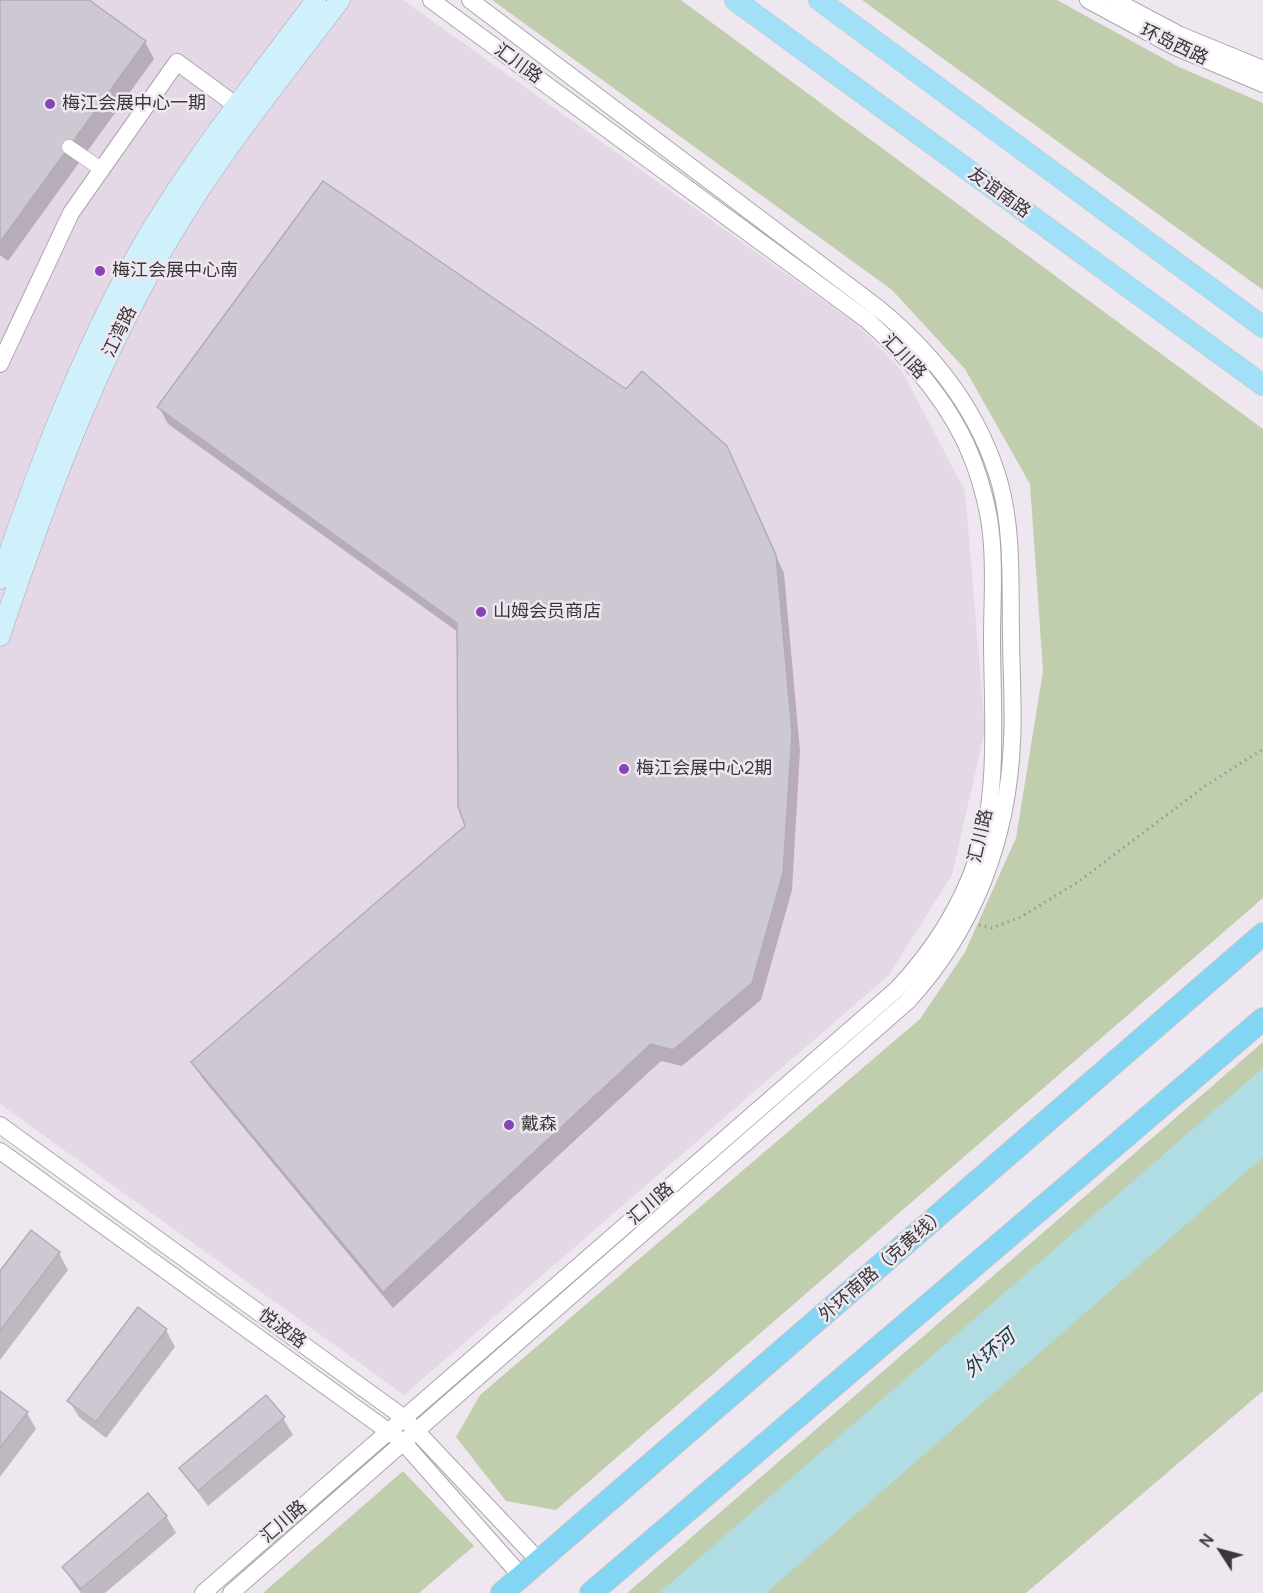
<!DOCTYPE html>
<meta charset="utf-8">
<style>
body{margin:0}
#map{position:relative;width:1263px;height:1593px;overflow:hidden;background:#efe7f0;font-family:Manrope,sans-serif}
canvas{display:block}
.north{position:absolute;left:1191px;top:1521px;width:60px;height:60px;-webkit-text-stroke:4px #efe7f0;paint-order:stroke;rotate:306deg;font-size:16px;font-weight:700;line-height:24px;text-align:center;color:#3a373a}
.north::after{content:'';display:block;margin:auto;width:21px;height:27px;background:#3a373a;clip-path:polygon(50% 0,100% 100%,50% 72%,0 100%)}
</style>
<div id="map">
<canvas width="1263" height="1593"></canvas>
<div class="north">N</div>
</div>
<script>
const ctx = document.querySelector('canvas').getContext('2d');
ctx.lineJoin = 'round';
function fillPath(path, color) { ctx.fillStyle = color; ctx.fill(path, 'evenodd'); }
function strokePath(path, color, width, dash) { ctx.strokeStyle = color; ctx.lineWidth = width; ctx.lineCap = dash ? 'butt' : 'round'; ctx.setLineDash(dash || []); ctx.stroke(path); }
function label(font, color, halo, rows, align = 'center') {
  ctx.font = font + ' Manrope,"Noto Sans SC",sans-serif'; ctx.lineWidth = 5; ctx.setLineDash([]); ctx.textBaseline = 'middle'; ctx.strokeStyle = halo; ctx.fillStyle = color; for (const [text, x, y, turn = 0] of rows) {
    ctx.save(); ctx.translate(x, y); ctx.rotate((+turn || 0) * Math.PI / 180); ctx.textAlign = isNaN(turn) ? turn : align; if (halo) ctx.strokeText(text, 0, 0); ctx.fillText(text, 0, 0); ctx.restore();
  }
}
const built = new Path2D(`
 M0,0h403l455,325 44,46 63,120 20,239 -33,145 -63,100 -485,420 -404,-291z`);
const green = new Path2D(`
 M492,0h189l582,429v469l-707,612 -50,-9 -50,-64 24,-42 440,-376 45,-67 51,-114 27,-167 -13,-187 -65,-115 -73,-79z
 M862,0h195l122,67 84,36v187z
 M1263,1042v349l-237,202h-399z
 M403,1471l71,75 -55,47h-156z`);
const water = new Path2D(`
 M1263,1068v89l-497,436h-107z`);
const shadow = new Path2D(`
 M0,0h87l58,42 9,17 -146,202 -8,-6z
 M627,391l99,56 58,126 16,178 -8,139 -31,110 -79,66 -21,-5 -268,247 -190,-229 -10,-16 273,-237 -8,-194 -290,-208 -9,-17z
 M59,1253l9,17 -68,90v-87z
 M166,1330l9,17 -69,91 -27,-21 -10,-16z
 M0,1392l27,21 9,16 -36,48z
 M283,1418l10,17 -85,71 -27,-37z
 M166,1516l10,17 -71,60h-24l-7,-9 -10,-17z`);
const building = new Path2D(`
 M0,0h89l57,41 -146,201z
 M323,181l303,208 16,-18 85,75 49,109 16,178 -9,140 -31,110 -79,67 -22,-6 -268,248 -192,-230 274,-236 -7,-20 -1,-183 -300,-216z
 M31,1230l29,22 -60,79v-60z
 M138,1307l29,22 -71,93 -29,-21z
 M0,1391l28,21 -28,36z
 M266,1395l19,22 -87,74 -19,-23z
 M148,1493l19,23 -86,73 -19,-22z`);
const path = new Path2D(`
 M979,925l13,3 29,-11 57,-35 127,-96 58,-37`);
const minor = new Path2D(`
 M69,147l32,22`);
const tertiary = new Path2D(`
 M1088,0l87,47 88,37
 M1114,0l66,35 83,34
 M0,364l71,-151 106,-151 60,44
 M0,1125l403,292 136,144
 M0,1151l403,291 118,134
 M203,1593l694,-604c36,-38 63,-80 80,-130 23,-63 15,-154 15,-221 0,-34 3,-70 -1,-104 -2,-24 -9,-48 -17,-71 -22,-59 -61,-101 -107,-143l-436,-320
 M231,1593l677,-592c66,-72 100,-162 104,-259 2,-36 -1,-73 -1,-109 -1,-50 2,-101 -11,-149 -20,-71 -66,-130 -122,-176l-408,-308`);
const secondary = new Path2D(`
 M0,579c38,-112 80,-223 138,-326 51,-90 117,-171 178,-253
 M0,636c51,-152 107,-304 195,-439 44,-68 96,-132 145,-197`);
const primary = new Path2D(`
 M735,0l528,385
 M819,0l444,327`);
const trunk = new Path2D(`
 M502,1593l761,-659
 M591,1593l672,-574`);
const markers = [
 [50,104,6,"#8743b7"],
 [100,271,6,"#8743b7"],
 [481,612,6,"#8743b7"],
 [624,769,6,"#8743b7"],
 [509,1125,6,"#8743b7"]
];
const streetNames = [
 ["环岛西路",1174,45,25],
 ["汇川路",518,64,36],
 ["友谊南路",999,193,36],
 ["江湾路",120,332,-64],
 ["汇川路",904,357,46],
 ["汇川路",981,836,-77],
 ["汇川路",651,1204,-41],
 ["外环南路（克黄线）",883,1265,-41],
 ["悦波路",282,1329,36],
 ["汇川路",284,1522,-41]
];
const poiNames = [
 ["梅江会展中心一期",62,104],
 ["梅江会展中心南",112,271],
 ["山姆会员商店",493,612],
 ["梅江会展中心2期",636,769],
 ["戴森",521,1125]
];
const waterNames = [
 ["外环河",990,1354,-41]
];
fillPath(built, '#e5d8e6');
fillPath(green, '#c0cead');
fillPath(water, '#afdde3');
fillPath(shadow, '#0003');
fillPath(building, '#cdc8d2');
strokePath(building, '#b1adb6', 1.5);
strokePath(minor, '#aca5ad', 15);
strokePath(tertiary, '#aca5ad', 18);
strokePath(secondary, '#aca5ad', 21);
strokePath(primary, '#c8c7c8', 22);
strokePath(trunk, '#c8c7c8', 24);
strokePath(path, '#9b959c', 3, [1.5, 4.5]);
strokePath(minor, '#fff', 14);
strokePath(tertiary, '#fff', 16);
strokePath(secondary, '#d0f0fb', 20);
strokePath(primary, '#a1e0f7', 21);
strokePath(trunk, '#82d6f4', 22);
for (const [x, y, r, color] of markers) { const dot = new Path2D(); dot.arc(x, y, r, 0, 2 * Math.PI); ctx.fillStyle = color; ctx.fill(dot); strokePath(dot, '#efe7f0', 2); }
label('18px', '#3a373a', '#efe7f0', streetNames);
label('18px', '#3a373a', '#efe7f0', poiNames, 'left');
label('italic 20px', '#123d42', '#efe7f0', waterNames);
</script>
